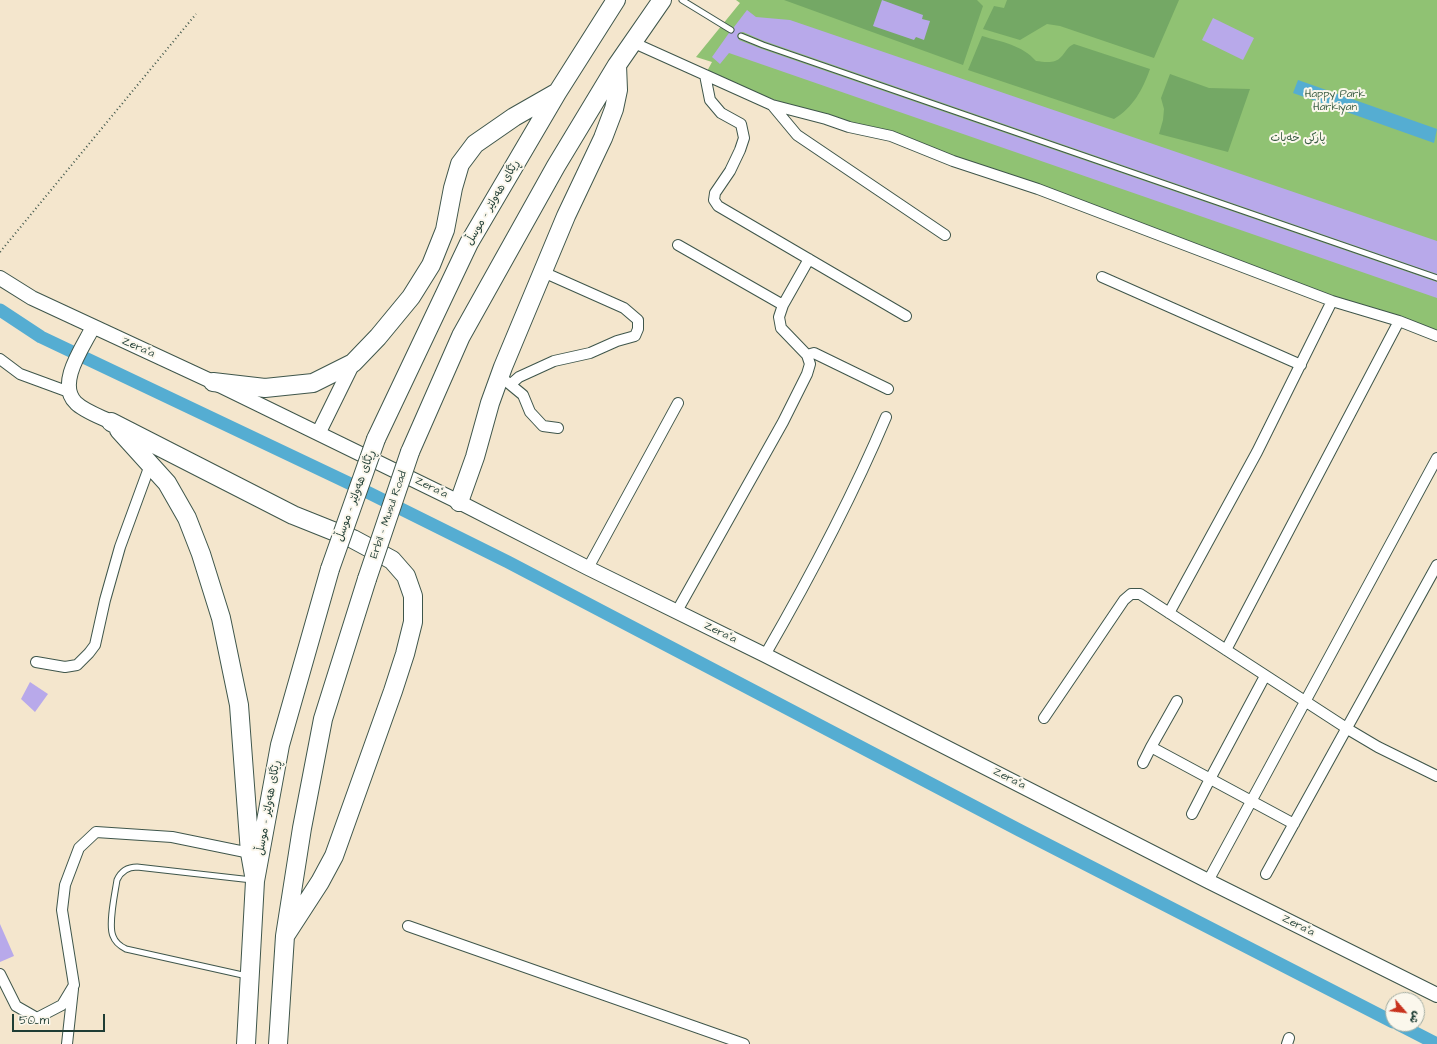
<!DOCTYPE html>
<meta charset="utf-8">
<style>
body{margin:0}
#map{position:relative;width:1437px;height:1044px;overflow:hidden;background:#f4e6cd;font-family:"Architects Daughter","Playpen Sans Arabic",sans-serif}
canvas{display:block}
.north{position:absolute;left:1385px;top:992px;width:40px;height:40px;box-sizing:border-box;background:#fbf7ec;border:1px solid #a3ada2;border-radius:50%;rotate:118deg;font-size:11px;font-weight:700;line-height:16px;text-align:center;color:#1f3d34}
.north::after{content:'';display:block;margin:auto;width:14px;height:18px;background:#c8321e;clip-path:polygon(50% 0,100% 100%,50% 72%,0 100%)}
.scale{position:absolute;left:12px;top:1014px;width:93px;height:18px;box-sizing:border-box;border:2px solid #1f3d34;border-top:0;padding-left:5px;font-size:12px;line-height:14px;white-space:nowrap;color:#1f3d34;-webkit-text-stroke:3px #fbf7ec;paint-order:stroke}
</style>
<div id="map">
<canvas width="1437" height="1044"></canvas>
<div class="north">ش</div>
<div class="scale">50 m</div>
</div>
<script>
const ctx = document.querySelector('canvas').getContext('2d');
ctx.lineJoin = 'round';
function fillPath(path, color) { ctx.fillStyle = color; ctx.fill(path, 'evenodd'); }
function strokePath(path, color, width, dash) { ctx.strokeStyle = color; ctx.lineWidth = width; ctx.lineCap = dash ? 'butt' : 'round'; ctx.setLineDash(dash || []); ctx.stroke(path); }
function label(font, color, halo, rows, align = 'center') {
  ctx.font = font + ' "Architects Daughter","Playpen Sans Arabic",sans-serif'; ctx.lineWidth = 4; ctx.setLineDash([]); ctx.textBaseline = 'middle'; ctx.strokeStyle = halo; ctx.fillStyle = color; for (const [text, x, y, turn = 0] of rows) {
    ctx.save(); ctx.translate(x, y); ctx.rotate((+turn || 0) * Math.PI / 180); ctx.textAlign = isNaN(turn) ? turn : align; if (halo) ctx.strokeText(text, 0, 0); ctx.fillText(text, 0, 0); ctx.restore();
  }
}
const green = new Path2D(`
 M736,0h701v335l-732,-260 7,-13 -16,-5 44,-54z`);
const forest = new Path2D(`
 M784,0h193l6,6 -20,59z
 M1007,0h172l-25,58 -94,-32 -13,-2 -27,16 -37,-11 11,-23 10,2z
 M982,36c20,6 40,9 54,25 9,1 19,3 25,-4 5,-5 6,-10 13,-13l76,25c-7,20 -17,39 -36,50l-146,-49z
 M1170,74l39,14 41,1 -22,63 -69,-18 4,-14 1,-11 -3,-11z`);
const water = new Path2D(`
 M1298,80l139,49 -3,14 -141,-50z`);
const canal = new Path2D(`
 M0,310l41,27 316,150 151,75 511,268 374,192
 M1398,1024l39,20`);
const building = new Path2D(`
 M882,0l41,15 -1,4 8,2 -6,19 -8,-3 -2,3 -41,-14z
 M747,10l9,7 34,3 647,221v33l-673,-233 -21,-9 -4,1 -2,2 2,5 23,9 675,233v16l-708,-245 -9,11 -8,-7 17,-24 5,-1v-5z
 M1213,18l41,20 -11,22 -41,-20z
 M30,682l18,12 -13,18 -14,-13z
 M0,924l14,32 -14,6z`);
const path = new Path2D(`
 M0,252l196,-238`);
const lane = new Path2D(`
 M682,0l49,30
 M741,36l22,9 674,233
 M247,976l-121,-27c-6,-3 -11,-7 -13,-13 -5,-11 2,-43 4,-56 4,-9 10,-13 20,-13l115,13`);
const street = new Path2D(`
 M632,42l140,63 54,14 23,8 42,9 62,25 85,28 294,112 67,20 38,15
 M705,75l5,25 11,13 20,11 3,14 -4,12 -10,21 -15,22 -1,7 4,6 188,110
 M772,105l25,30 148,100
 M678,245l105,60
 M1102,277l199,88
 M807,355l7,-2 74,36
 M0,359l20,15 49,18
 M506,381l17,14 7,17 13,14 15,2
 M511,384l8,-7 35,-16 36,-8 27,-12 18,-5 3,-7v-9l-14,-12 -81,-36
 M588,568l90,-165
 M677,611l106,-189 24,-48 3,-10 -3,-9 -26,-27 -2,-11 4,-12 26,-46
 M1169,613l88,-161 75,-151
 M1226,650l173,-329
 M765,655c45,-78 86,-155 121,-238
 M36,662l29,5 12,-2 12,-12 6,-8 10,-45 15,-53 30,-82
 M1044,718l80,-118 7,-6h9l211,137 27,16 59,29
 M1151,747l143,77
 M1143,763l8,-16 26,-46
 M1192,814l18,-35 55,-103
 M1266,874l171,-309
 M1208,881l229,-423
 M408,926l336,118
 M0,974l16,32 21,12 25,-13 12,-20 -12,-75 3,-25 14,-37 17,-16 76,5 78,16
 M67,1044l6,-55
 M1287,1044l2,-6`);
const secondary = new Path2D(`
 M0,278l32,20 181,84 246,120 129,66 177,87 443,226 229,114
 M93,327c-10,20 -37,57 -17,76 8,8 25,14 35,19
 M319,432l34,-69`);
const highway = new Path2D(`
 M213,382l52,6 48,-5 40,-20 25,-26 33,-40 20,-32 14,-35 8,-42 7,-24 15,-20 39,-27 42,-24
 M111,422l182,93 60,24 39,21 14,16 7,20v26l-8,32 -12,37 -59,165 -14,26 -35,54
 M119,430l48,53 20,35 14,36 20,64 18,87 11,148 5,28
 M376,439l93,-196 88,-150 59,-93
 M410,452l51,-116 95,-170 61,-101 45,-65
 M459,502l16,-45 15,-54 13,-36 63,-151 37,-78 11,-29 4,-19 -1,-25
 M246,1044l9,-163 25,-136 50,-176
 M278,1044l7,-108 17,-108 21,-109 44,-140`);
const highwayBridge = new Path2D(`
 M330,569l46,-130
 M367,579l43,-127`);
const parkNames = [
 ["Happy Park",1335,95],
 ["Harkiyan",1335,108],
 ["پارکی خەبات",1298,139]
];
const streetNames = [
 ["ڕێگای هەولێر - موسڵ",493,203,-60],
 ["Zera\"a",138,348,24],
 ["Zera\"a",431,488,26],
 ["ڕێگای هەولێر - موسڵ",356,496,-70],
 ["Erbil - Musul Road",389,515,-71],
 ["Zera\"a",720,633,26],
 ["Zera\"a",1009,779,27],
 ["ڕێگای هەولێر - موسڵ",269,808,-80],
 ["Zera\"a",1298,926,27]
];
fillPath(green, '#90c273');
fillPath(forest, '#74a865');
fillPath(water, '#55add2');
strokePath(canal, '#55add2', 13);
fillPath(building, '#b8a9ea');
strokePath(lane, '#3f564b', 7);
strokePath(street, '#3f564b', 12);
strokePath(secondary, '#3f564b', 16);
strokePath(highway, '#3f564b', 20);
strokePath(path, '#3f564b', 2, [1, 3]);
strokePath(lane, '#fff', 5);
strokePath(street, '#fff', 10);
strokePath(secondary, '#fff', 14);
strokePath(highway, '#fff', 18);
strokePath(highwayBridge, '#3f564b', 20, []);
strokePath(highwayBridge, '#fff', 18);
label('11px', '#3b5e44', '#fbf7ec', parkNames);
label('11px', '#1f3d34', '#fbf7ec', streetNames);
</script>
